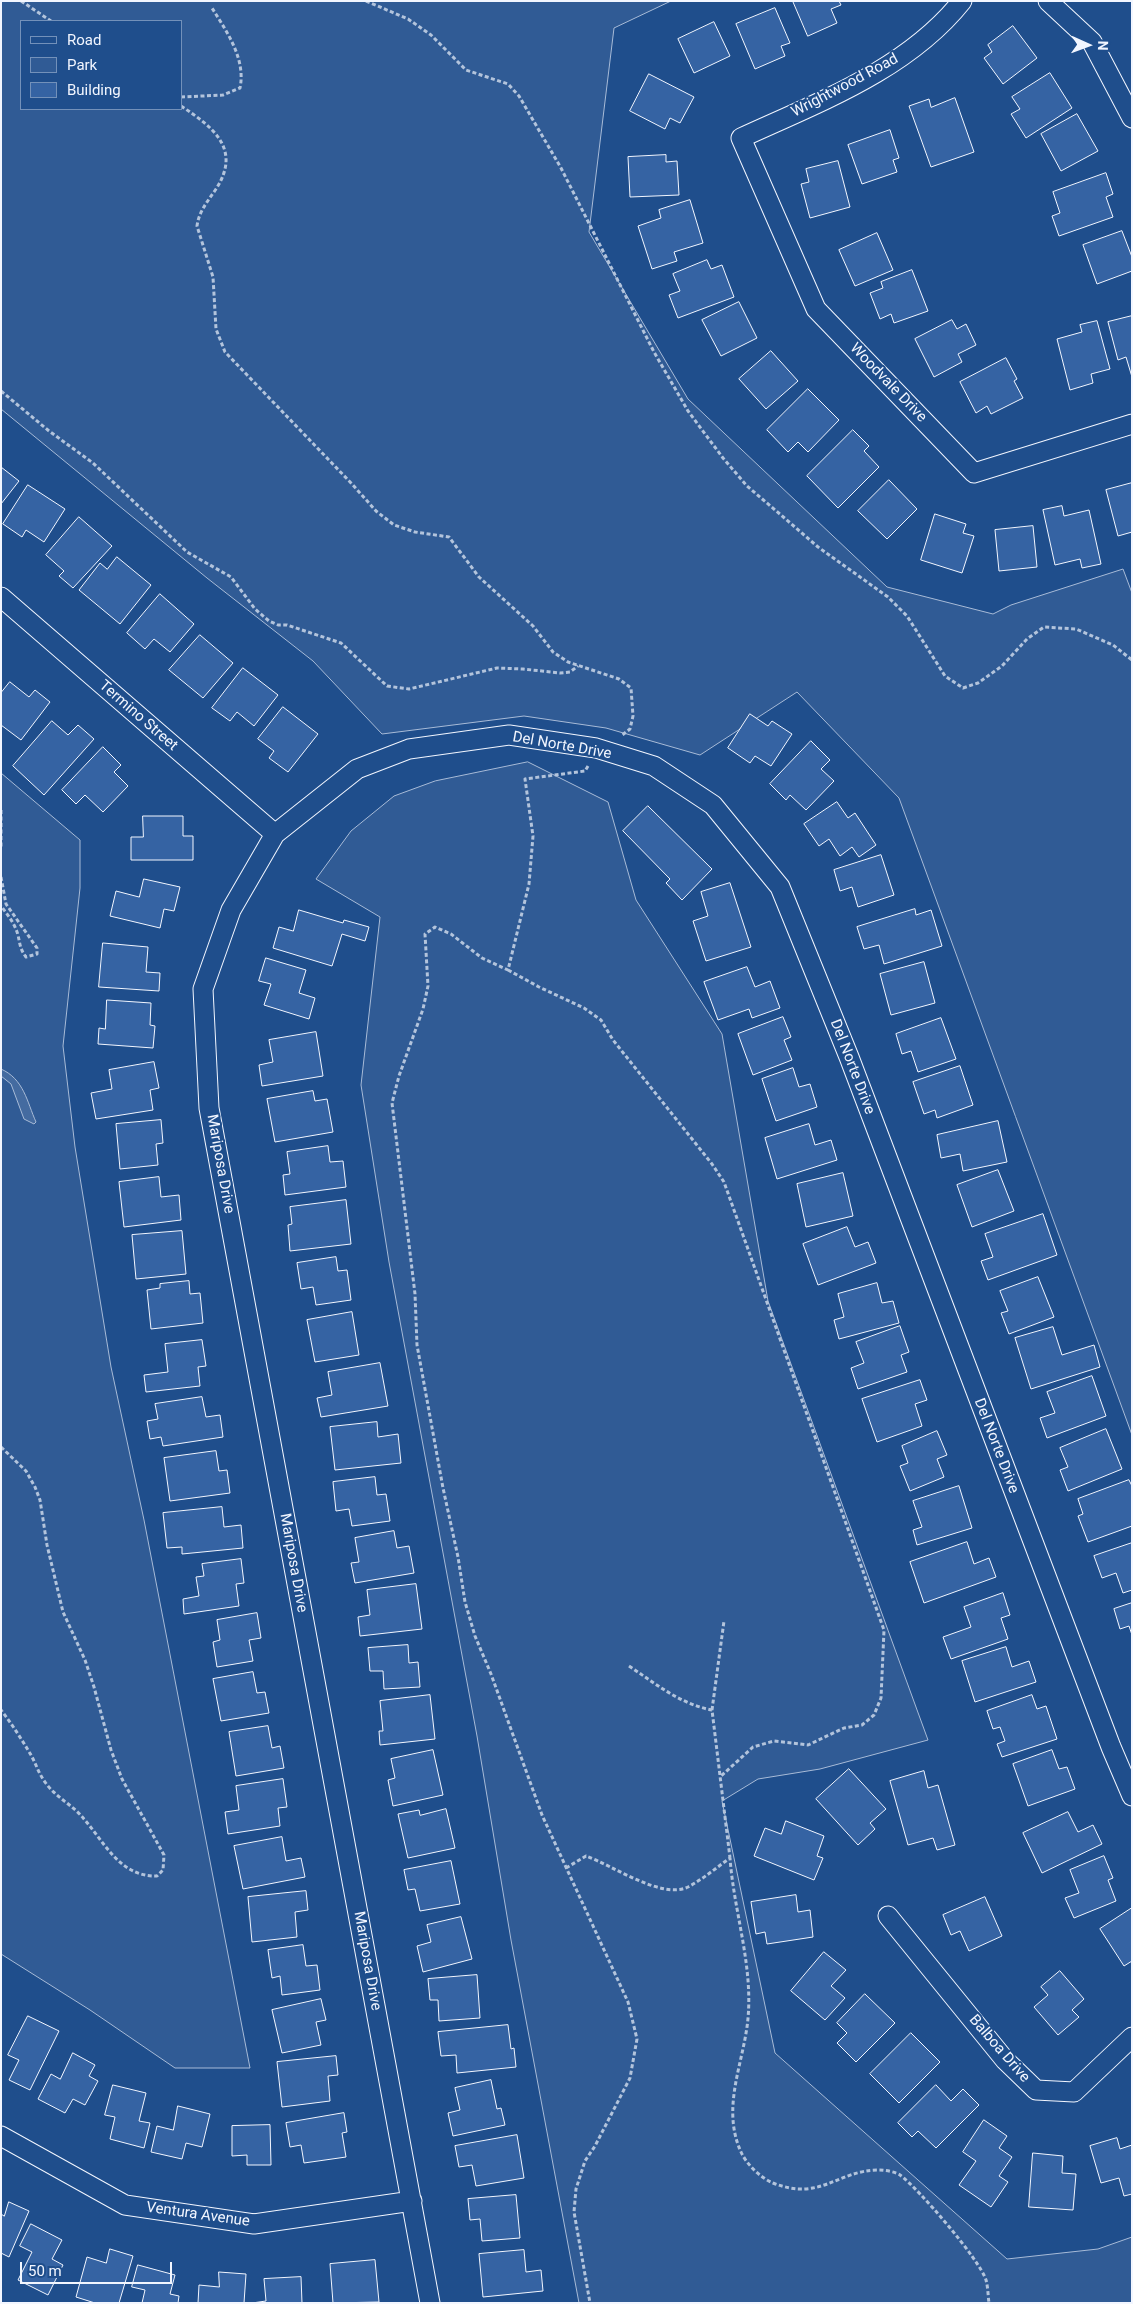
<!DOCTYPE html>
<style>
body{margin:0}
#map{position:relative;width:1133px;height:2304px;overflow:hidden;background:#1f4e8c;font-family:Roboto,sans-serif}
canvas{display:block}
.frame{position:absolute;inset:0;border:2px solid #f2f6ff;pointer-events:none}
.legend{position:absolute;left:20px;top:20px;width:162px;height:90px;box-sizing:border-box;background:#1f4e8c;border:1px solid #7391ba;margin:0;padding:6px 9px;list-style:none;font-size:15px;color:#f2f6ff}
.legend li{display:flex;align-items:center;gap:10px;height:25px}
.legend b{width:25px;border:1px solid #7391ba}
.north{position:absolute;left:1063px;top:20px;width:50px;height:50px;-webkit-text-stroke:4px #1f4e8c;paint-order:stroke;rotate:92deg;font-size:14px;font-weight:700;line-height:20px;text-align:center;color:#f2f6ff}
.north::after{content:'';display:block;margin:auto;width:18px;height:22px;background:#f2f6ff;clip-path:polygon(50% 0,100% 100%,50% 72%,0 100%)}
.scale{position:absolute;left:20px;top:2262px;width:152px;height:22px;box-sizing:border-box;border:2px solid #f2f6ff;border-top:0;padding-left:6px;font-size:15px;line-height:18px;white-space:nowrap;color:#f2f6ff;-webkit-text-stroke:4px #1f4e8c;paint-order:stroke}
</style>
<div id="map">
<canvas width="1133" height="2304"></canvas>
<div class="frame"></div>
<ul class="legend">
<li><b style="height:6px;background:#1f4e8c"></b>Road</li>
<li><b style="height:14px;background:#305b95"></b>Park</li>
<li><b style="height:14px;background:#3563a3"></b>Building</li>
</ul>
<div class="north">N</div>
<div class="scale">50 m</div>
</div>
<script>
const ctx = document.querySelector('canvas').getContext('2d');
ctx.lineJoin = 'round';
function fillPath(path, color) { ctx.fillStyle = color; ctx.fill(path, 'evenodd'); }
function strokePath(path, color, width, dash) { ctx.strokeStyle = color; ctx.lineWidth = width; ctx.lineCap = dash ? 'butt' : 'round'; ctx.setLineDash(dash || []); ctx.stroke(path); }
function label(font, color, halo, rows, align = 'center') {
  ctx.font = font + ' Roboto,sans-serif'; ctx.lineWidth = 4; ctx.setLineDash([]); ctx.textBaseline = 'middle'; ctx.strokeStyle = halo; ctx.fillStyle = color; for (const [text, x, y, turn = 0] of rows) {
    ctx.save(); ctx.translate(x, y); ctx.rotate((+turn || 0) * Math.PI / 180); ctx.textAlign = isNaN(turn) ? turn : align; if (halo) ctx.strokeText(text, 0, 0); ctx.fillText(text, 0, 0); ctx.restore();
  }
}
const green = new Path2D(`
 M1,1h670l-57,27 -25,204 99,167 199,188 106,27 18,-9 112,-36 9,24v842l-233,-637 -102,-106 -97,63 -94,-27 -82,-12 -142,18 -69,-73 -106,-83 -206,-169zM21,21h160v88h-160z
 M528,762l80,40 28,98 86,134 46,267 160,439 -108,29 -62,10 -36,22 53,252 232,206 91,-10 34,-12v66h-553l-68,-363 -34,-204 -88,-474 -28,-177 19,-168 -64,-38 35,-48 43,-35 41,-15z
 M1,773l79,67v48l-17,158 12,101 36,220 33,153 106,548h-75l-85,-58 -89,-56z`);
const water = new Path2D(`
 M1,1069c23,10 26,33 35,53l-2,2 -10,-5 -13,-35 -10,-8z`);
const building = new Path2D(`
 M793,1h46l2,4 -10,4 6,14 -29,13z
 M775,8l15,35 -9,3 4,10 -30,13 -19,-45z
 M714,22l16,34 -36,17 -16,-34z
 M1013,26l24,32 -34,26 -19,-26 8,-6 -4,-7z
 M1050,73l22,35 -46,30 -15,-24 9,-5 -8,-12z
 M649,74l45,23 -14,26 -10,-5 -5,11 -35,-18z
 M955,98l19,54 -43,15 -22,-61 20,-7 2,8z
 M1077,114l21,37 -37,20 -20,-37z
 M890,130l9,28 -6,2 4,12 -35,12 -14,-39z
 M666,155v7l11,-1 2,34 -49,2 -2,-40z
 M838,161l12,46 -40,11 -9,-34 8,-2 -3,-13z
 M1106,173l7,21 -7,3 7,20 -54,19 -7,-20 8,-3 -7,-21z
 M690,200l13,43 -29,9 3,9 -25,8 -14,-43 23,-8 -2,-8z
 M1122,231l10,26v14l-35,13 -14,-39z
 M877,233l16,37 -38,16 -16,-36z
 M707,260l4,9 11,-4 12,32 -56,21 -9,-23 11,-4 -7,-17z
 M912,270l16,41 -34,12 -3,-9 -11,5 -10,-26 13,-5 -2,-6z
 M739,302l18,36 -36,18 -19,-36z
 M1132,316v61l-6,-20 -8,3 -10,-38z
 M952,320l5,9 9,-5 10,21 -18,9 4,8 -28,15 -19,-38z
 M1097,321l13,48 -19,5 2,9 -23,7 -13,-51 25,-7 -2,-7z
 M771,351l27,30 -32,28 -27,-30z
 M1006,358l11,21 -3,2 9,17 -32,16 -4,-8 -11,7 -16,-31z
 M808,389l31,31 -31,32 -10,-10 -10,10 -21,-22z
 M853,430l16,16 -5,5 15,16 -41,41 -31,-32z
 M1,467l18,14 -18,23z
 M889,480l28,29 -30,30 -29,-28z
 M1132,483v49l-14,4 -12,-46z
 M28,485l37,24 -21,33 -18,-12 -4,7 -19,-13z
 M1062,506l2,10 25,-6 12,54 -19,4 -2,-9 -25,6 -12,-55z
 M935,514l31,10 -3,9 11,3 -12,37 -41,-13z
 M79,517l33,29 -39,42 -14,-12 5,-5 -18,-16z
 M1033,526l4,41 -38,4 -4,-41z
 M117,557l34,28 -31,39 -41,-34 21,-27 7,6z
 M160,594l34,30 -24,28 -16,-13 -9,10 -18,-16z
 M200,635l33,28 -30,35 -34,-28z
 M243,668l35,27 -24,31 -17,-14 -7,9 -18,-13z
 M10,682l19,15 6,-7 15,12 -29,38 -20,-15v-32z
 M283,707l35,27 -30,38 -19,-14 5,-7 -16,-12z
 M750,714l18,12 4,-5 20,13 -21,32 -16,-10 -5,7 -22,-15z
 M52,721l16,14 10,-10 16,14 -50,56 -31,-29z
 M811,741l19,19 -9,9 13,12 -28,29 -16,-15 -4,5 -16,-16z
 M103,747l18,18 -7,7 14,14 -25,26 -18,-17 -9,9 -14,-14z
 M837,802l11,16 7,-5 21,32 -17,12 -7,-10 -12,9 -11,-17 -10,7 -15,-22z
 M648,806l64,63 -30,31 -16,-17 4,-4 -47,-48z
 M143,816h40v20h10v24h-62v-23h12z
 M881,855l13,40 -36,12 -6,-20 -12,4 -6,-21z
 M144,879l36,8 -6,24 -10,-2 -4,19 -50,-12 6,-25 23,6z
 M730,883l21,64 -45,14 -13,-40 15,-5 -7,-24z
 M915,909l1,6 15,-5 11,36 -58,18 -5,-19 -15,4 -7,-22z
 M299,910l44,13 1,-3 25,7 -4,14 -23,-7 -10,32 -59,-18 6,-21 14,4z
 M103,943l45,4 -2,25 14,1 -1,18 -60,-4z
 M266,958l40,12 -7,23 16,5 -6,21 -45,-14 7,-21 -12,-3z
 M924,962l11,41 -44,12 -11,-41z
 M747,967l8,20 15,-6 10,27 -28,10 -3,-9 -31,11 -14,-38z
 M107,1000l44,3 -1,22 5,1 -2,22 -55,-4 1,-16 6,1z
 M783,1017l8,20 -7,3 8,20 -39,15 -15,-41z
 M941,1018l15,41 -38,13 -7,-21 -9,3 -6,-20z
 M316,1032l7,44 -61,10 -3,-21 14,-3 -4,-22z
 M154,1062l5,26 -9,2 3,20 -57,9 -5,-26 21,-4 -3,-19z
 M960,1066l13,39 -36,13 -2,-8 -11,4 -11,-32z
 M793,1068l6,19 11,-3 7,23 -41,14 -14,-42z
 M313,1091l2,10 12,-2 6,33 -58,10 -8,-43z
 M161,1120l2,23 -7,1 2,21 -38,4 -4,-45z
 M998,1121l9,41 -44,9 -3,-17 -19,4 -4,-23z
 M809,1124l6,21 16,-5 6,20 -60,19 -12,-41z
 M328,1146l2,16 13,-1 3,26 -61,8 -2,-20 7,-1 -3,-22z
 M998,1170l16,41 -42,16 -15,-42z
 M843,1173l10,43 -47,11 -9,-43z
 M159,1177l2,20 18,-2 2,25 -57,7 -5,-45z
 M346,1200l5,44 -61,7 -2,-26 4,-1 -2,-17z
 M1043,1214l14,41 -69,25 -7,-19 12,-4 -8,-23z
 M847,1227l8,20 13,-5 8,21 -58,22 -15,-41z
 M182,1231l4,43 -50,5 -4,-44z
 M336,1257l2,14 9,-1 4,30 -35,5 -3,-18 -12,2 -4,-26z
 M1038,1277l16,40 -45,17 -8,-21 7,-2 -8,-20z
 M189,1281l1,13 10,-1 3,30 -52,6 -4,-39 13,-2v-4z
 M877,1283l5,20 11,-2 6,22 -60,16 -5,-19 10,-3 -6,-23z
 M352,1312l7,43 -44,7 -8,-42z
 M900,1326l9,26 -8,3 6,17 -49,17 -7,-21 13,-5 -8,-21z
 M1053,1327l9,28 32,-10 6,22 -69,22 -16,-51z
 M202,1340l4,26 -8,1 2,19 -54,6 -2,-17 24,-3 -3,-28z
 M380,1363l8,43 -67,11 -4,-19 15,-3 -4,-23z
 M1092,1376l14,40 -59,22 -7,-20 15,-5 -8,-21z
 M920,1380l7,20 -12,4 7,22 -45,16 -15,-43z
 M202,1397l4,20 14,-2 3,22 -60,9 -2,-9 -11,2 -3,-18 11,-2 -3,-15z
 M377,1422l1,15 20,-3 3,29 -66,7 -5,-43z
 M1106,1429l16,40 -54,22 -8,-21 8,-3 -8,-19z
 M937,1431l10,24 -10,4 7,18 -34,14 -10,-25 8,-3 -6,-17z
 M216,1451l3,20 8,-1 3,23 -60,8 -6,-43z
 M375,1477l2,18 9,-1 4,27 -38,5 -3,-17 -13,2 -3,-29z
 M1129,1480l3,6v40l-44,16 -10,-26 5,-2 -5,-15z
 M959,1486l13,42 -55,17 -4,-15 9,-3 -9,-26z
 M222,1507l2,20 17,-2 2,23 -61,6v-7l-15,1 -4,-35z
 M394,1531l3,17 12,-2 5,27 -59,10 -4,-20 8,-1 -4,-24z
 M967,1542l7,22 15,-6 7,19 -72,26 -14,-41z
 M1132,1543v47l-9,3 -7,-20 -14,5 -8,-22z
 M241,1559l3,24 -8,1 3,22 -55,8 -1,-15 16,-3 -3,-19 8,-1 -2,-12z
 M416,1584l6,45 -62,7 -2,-19 12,-2 -3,-25z
 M1003,1593l7,22 -9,3 7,21 -57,20 -8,-22 28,-10 -7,-20z
 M1132,1603v32l-3,-9 -9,3 -6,-20z
 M257,1613l4,25 -12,2 4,21 -36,6 -4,-25 7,-2 -3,-20z
 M408,1645l1,18 9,-1 2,25 -36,2 -1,-18h-13l-2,-23z
 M1006,1647l6,20 17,-6 7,21 -61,20 -13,-41z
 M253,1672l4,21 8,-1 4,21 -48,8 -8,-42z
 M430,1695l5,44 -55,6 -1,-14h4l-3,-30z
 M1032,1695l5,14 9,-3 11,33 -55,18 -5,-13 8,-3 -5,-14 -7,2 -6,-18z
 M268,1726l4,22 8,-2 4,22 -48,8 -7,-44z
 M433,1750l10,45 -50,11 -5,-26 7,-2 -4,-19z
 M1052,1750l7,19 8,-2 8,22 -47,17 -15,-42z
 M849,1769l37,40 -16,14 5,6 -17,16 -42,-46z
 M924,1771l4,17 10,-3 17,60 -18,5 -4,-12 -25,7 -18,-64z
 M283,1779l4,28 -9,1 2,18 -52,8 -3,-22 14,-2 -3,-24z
 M446,1809l9,39 -47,10 -10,-44 21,-4 1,5z
 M1068,1812l10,20 15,-7 9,19 -60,29 -19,-40z
 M786,1821l38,15 -7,20 6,2 -9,22 -60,-24 11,-28 16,6z
 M282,1837l4,24 15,-3 4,19 -62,12 -9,-43z
 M1104,1856l9,22 -5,2 8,21 -42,17 -9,-20 14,-5 -9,-23z
 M451,1861l9,43 -40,7 -5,-22 -7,1 -4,-20z
 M306,1891l2,19 -13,2 2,25 -45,5 -4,-45z
 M796,1895l2,17 12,-2 3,27 -46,7 -2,-12 -9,2 -5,-32z
 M985,1897l17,39 -33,15 -9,-20 -9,4 -8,-20z
 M1132,1908v53l-8,5 -24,-37z
 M461,1917l11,42 -49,13 -6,-26 14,-4 -4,-17z
 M303,1945l3,21 11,-1 3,25 -38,5 -2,-19 -8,2 -4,-28z
 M824,1952l22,18 -15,16 14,12 -20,22 -34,-29z
 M1060,1971l24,28 -12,11 7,7 -21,18 -24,-28 14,-12 -7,-8z
 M477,1975l3,43 -41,3 -1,-21h-8l-2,-21z
 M865,1994l30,29 -39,39 -19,-19 10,-10 -10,-10z
 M321,1999l5,21 -10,2 5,23 -39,8 -10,-43z
 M28,2016l31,15 -29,59 -21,-10 10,-20 -11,-5z
 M508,2025l3,24 3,-1 2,19 -59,6 -1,-18 -15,1 -3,-24z
 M911,2033l29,29 -41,41 -29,-29z
 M73,2053l22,12 -6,11 9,5 -13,24 -12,-6 -8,14 -27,-14 13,-25 9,5z
 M336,2056l2,19 -10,1 2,25 -48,6 -5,-45z
 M491,2080l6,29 4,-1 4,17 -52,11 -5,-23 12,-3 -5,-22z
 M113,2085l33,8 -7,28 11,2 -6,25 -34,-9 5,-22 -10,-2z
 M936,2085l15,16 12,-12 16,16 -43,43 -18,-17 -6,6 -14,-14z
 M178,2106l32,8 -8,33 -16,-4 -4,16 -31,-7 6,-26 16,4z
 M344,2113l3,19 -5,1 4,24 -42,6 -3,-18 -11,2 -4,-24z
 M984,2120l23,16 -8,12 13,9 -13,19 9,6 -17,25 -32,-22 17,-24 -13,-9z
 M270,2125l1,40h-24v-10l-15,1v-30z
 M517,2135l7,43 -48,8 -4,-21 -13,2 -4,-21z
 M1117,2138l3,11 12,-4v49l-8,2 -5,-18 -18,5 -11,-37z
 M1033,2153l30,3 -1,17 14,1 -3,36 -44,-3z
 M516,2195l4,43 -38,3 -2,-22 -10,1 -2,-21z
 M9,2202l20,9 -20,46 -8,-4v-39l3,2z
 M31,2224l31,16 -10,19 11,6 -15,30 -30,-15 14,-28 -12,-6z
 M110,2249l23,7 -14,47h-24l-19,-6 11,-40 19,6z
 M524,2250l2,22 15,-2 2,21 -60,6 -4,-43z
 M375,2260l4,42 -46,1 -3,-39z
 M138,2265l37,10 -5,19 9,2 -1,7h-36l3,-13 -13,-3z
 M219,2272l27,2 -2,29h-46l1,-18 20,2z
 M301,2277l1,26h-50l14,-2 -2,-22z`);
const path = new Path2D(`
 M21,1l30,20
 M366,1l42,18 23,16 35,35 42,14 11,12 42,72 93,184 34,59 35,47 24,28 34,29 37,32 70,50 19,19 38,60 18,12 15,-5 24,-17 25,-27 17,-12 32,2 37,16 19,15
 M181,97l42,-2 17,-7c6,-29 -13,-56 -28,-80
 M181,106c32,21 61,43 35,83 -8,12 -17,22 -19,37l16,51 3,52 9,23 127,132 24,27 18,14 21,7 34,5 30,40 54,49 20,26 15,10 51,17 12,9 2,28 -3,13 -9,7
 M1,391l48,40 44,32 94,89 44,25 24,32 14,12 9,4h9l54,18 46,43 22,3 88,-21 26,1 37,4 10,-1 8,-6
 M588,766l-3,5 -60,8 8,57 -4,48 -21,86 -26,-12 -31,-24 -16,-7 -10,7 3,52 -5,23 -24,67 -7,27 23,191 2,51 26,143 15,69 7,45 10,34 16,38 51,141 86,187 9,37 -7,39 -35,68 -10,15 -9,28 -2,23 16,91
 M1,810v37
 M1,877l5,27 31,44v6l-11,3c-6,-8 -6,-13 -8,-22 -3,-11 -10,-20 -17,-29
 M508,970l31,17 45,21 17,12 12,20 99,124 12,18 160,448 -3,68 -7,17 -12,10 -18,3 -36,17 -34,-4 -21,6 -33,30
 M1,1447l25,24 9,16 5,13 7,45 16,67 22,48 9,27 17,63 11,29 42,76 -1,15 -6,6c-37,1 -52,-33 -73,-57 -11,-14 -29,-22 -39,-37 -6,-8 -9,-18 -14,-27 -9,-15 -19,-31 -30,-45
 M629,1666c27,18 51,38 83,44l18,148
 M712,1710l12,-89
 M566,1868l20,-12c26,9 76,44 102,31 15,-8 28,-19 42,-29 4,56 25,112 17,169 -6,42 -25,83 -6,125 6,13 20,26 32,31 48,19 64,-13 106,-13 6,0 17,2 21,5 18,13 80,85 86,105 2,7 2,16 3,23`);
const street = new Path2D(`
 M962,1c-55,69 -143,101 -221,137l75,171 158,164 158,-49
 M1048,1l44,41 40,76
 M1,597l274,237
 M888,1916l117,144 31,30 38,2 58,-55
 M1,2136l124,69 129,19 158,-23
 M430,2303l-221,-1195 -6,-119 28,-79 44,-76 82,-65 52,-20 100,-14 87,13 58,18 59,39 67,82 69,170 262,690 21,49`);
const streetNames = [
 ["Wrightwood Road",845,86,-28],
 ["Woodvale Drive",888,383,46],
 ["Termino Street",138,716,41],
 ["Del Norte Drive",562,746,10],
 ["Del Norte Drive",852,1067,69],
 ["Mariposa Drive",220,1164,80],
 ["Del Norte Drive",996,1446,69],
 ["Mariposa Drive",293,1563,80],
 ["Mariposa Drive",367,1961,80],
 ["Balboa Drive",999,2049,49],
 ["Ventura Avenue",198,2215,8]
];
fillPath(green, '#305b95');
strokePath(green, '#a8bbd7', 1);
fillPath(water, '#446ba0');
strokePath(water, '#a8bbd7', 1);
fillPath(building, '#3563a3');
strokePath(building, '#f2f6ff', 1);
strokePath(street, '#f2f6ff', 21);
strokePath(path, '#b3c4dc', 3, [4, 2.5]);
strokePath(street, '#1f4e8c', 19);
label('15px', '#f2f6ff', '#1f4e8c', streetNames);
</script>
